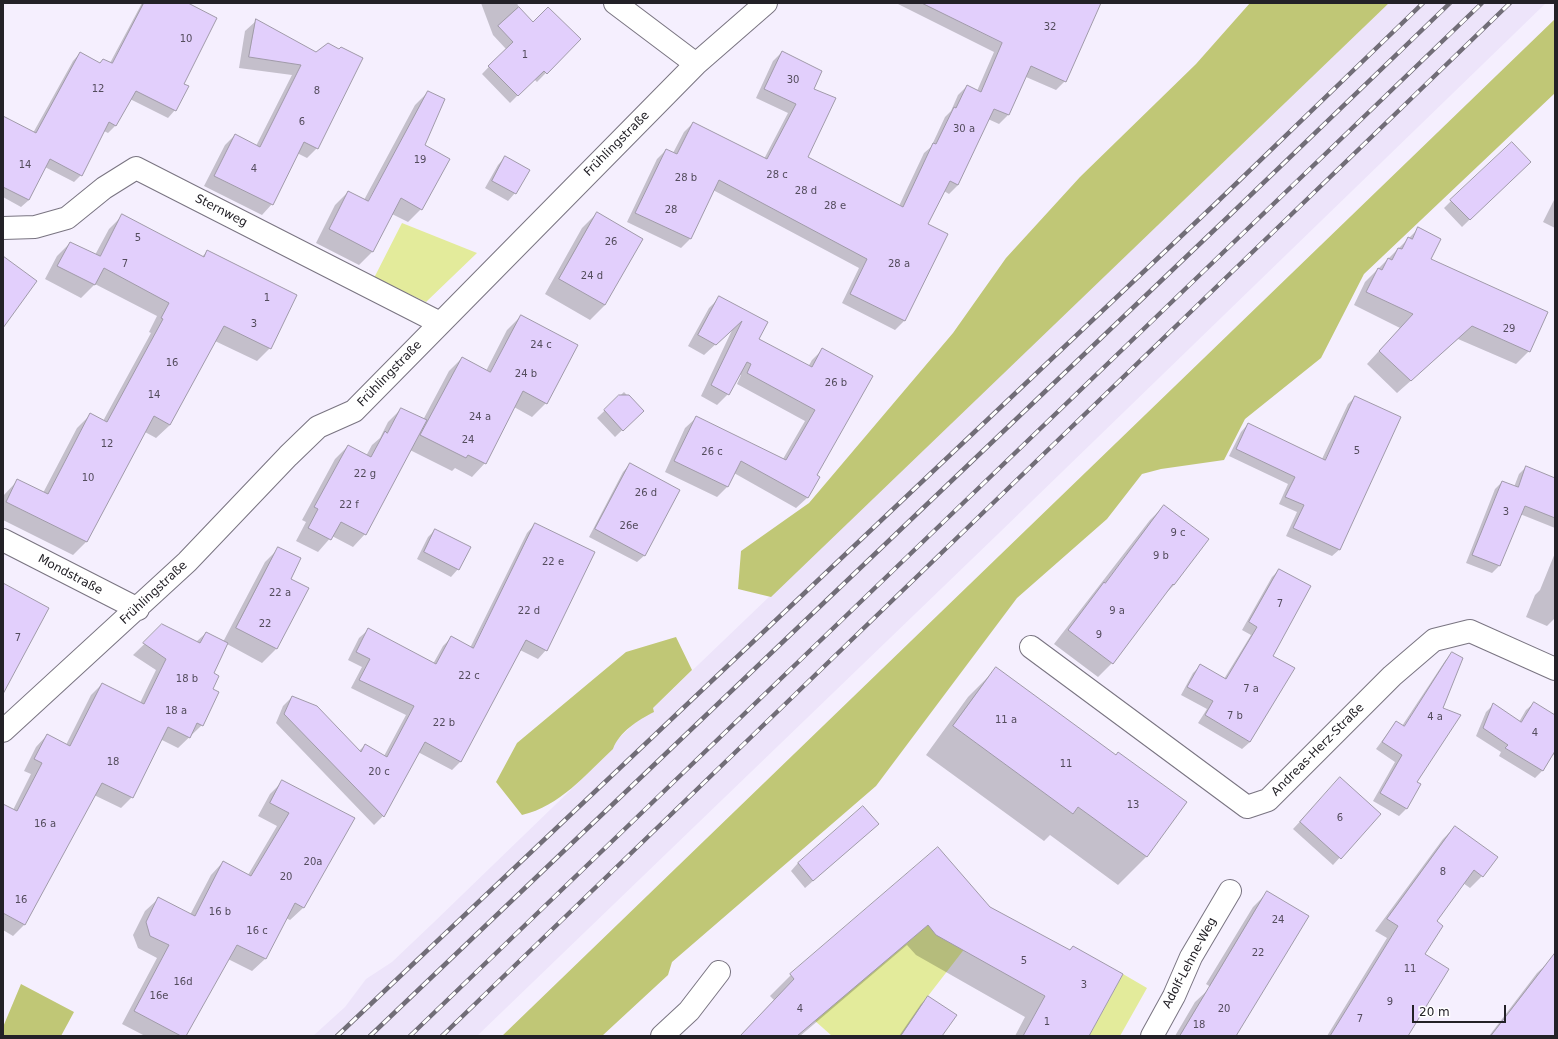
<!DOCTYPE html>
<meta charset="utf-8">
<style>
body{margin:0}
#map{position:relative;width:1558px;height:1039px;overflow:hidden;background:#f5effe;font-family:"DejaVu Sans",sans-serif}
canvas{display:block}
.frame{position:absolute;inset:0;border:4px solid #232127;pointer-events:none}
.scale{position:absolute;left:1412px;top:1005px;width:94px;height:18px;box-sizing:border-box;border:2px solid #232127;border-top:0;padding-left:5px;font-size:12px;line-height:14px;white-space:nowrap;color:#232127;-webkit-text-stroke:3px #fff;paint-order:stroke}
</style>
<div id="map">
<canvas width="1558" height="1039"></canvas>
<div class="frame"></div>
<div class="scale">20 m</div>
</div>
<script>
const ctx = document.querySelector('canvas').getContext('2d');
ctx.lineJoin = 'round';
function fillPath(path, color) { ctx.fillStyle = color; ctx.fill(path, 'evenodd'); }
function strokePath(path, color, width, dash) { ctx.strokeStyle = color; ctx.lineWidth = width; ctx.lineCap = dash ? 'butt' : 'round'; ctx.setLineDash(dash || []); ctx.stroke(path); }
function label(font, color, halo, rows, align = 'center') {
  ctx.font = font + ' "DejaVu Sans",sans-serif'; ctx.lineWidth = 4; ctx.setLineDash([]); ctx.textBaseline = 'middle'; ctx.strokeStyle = halo; ctx.fillStyle = color; for (const [text, x, y, turn = 0] of rows) {
    ctx.save(); ctx.translate(x, y); ctx.rotate((+turn || 0) * Math.PI / 180); ctx.textAlign = isNaN(turn) ? turn : align; if (halo) ctx.strokeText(text, 0, 0); ctx.fillText(text, 0, 0); ctx.restore();
  }
}
const built = new Path2D(`
 M1389,3h157l-548,531 -521,502h-164l32,-29 21,-28 26,-17 40,-38 181,-175 3,-8 22,-21 15,-8 -1,-3z`);
const green = new Path2D(`
 M402,223l75,30 -51,49 -52,-24z
 M928,925l41,18 -41,53 -27,40h-69l-18,-16z
 M1123,974l24,14 -27,48h-31z`);
const forest = new Path2D(`
 M1250,3h139l-618,594 -33,-8 3,-38 68,-48 144,-170 53,-75 74,-81 116,-113z
 M1555,19v74l-191,181 -43,84 -76,61 -21,41 -63,9 -19,5 -35,45 -90,79 -141,188 -204,176 -4,13 -66,61h-100z
 M676,637l16,33 -39,38 1,4c-16,8 -35,20 -41,37 -28,26 -53,57 -91,66l-26,-33 21,-39 109,-91z
 M21,984l53,28 -13,24h-58v-9z`);
const shadow = new Path2D(`
 M142,3h44l-4,81 5,3 -12,23 -7,8 -38,-19 -15,27 -7,7 -4,-2 -23,44 -7,7 -29,-15 -16,33 -8,7 -18,-10v-79l30,15 40,-72 7,-8 19,11 4,-4 7,3z
 M481,3h36l10,26 52,10 -42,43 -3,-3 -24,24 -28,-29 24,-25 -13,-14z
 M896,3h184l-15,78 -9,9 -30,-13 -18,38 -9,9 -11,-5 -30,66 -9,9 -5,-3 -17,34 20,10 -43,86 -9,9 -53,-27 17,-35 -146,-78 -23,49 -9,9 -54,-26 30,-63 9,-9 7,3 11,-21 9,-9 71,36 24,-46 -32,-15 17,-37 9,-9 31,37 -6,68 92,49 25,-53 7,-6 14,-30 6,-6 7,-16 9,-9 10,5 17,-39z
 M256,21l60,32 23,-3 -22,98 -10,10 -10,-5 -25,51 -10,11 -58,-29 21,-41 10,-10 21,11 36,-71 -53,-7 6,-37z
 M428,92l-5,54 -2,63 -13,13 -16,-8 -19,37 -14,14 -43,-22 19,-38 13,-13 16,8 51,-95z
 M505,157l10,36 -7,8 -23,-13 13,-23z
 M1529,162l-67,65 -18,-19 7,-7z
 M1555,198v30l-12,-6z
 M597,213l8,92 -15,15 -45,-26 37,-66z
 M122,216l80,41 5,-6 63,97 -13,13 -42,-20 -45,84 -14,13 -11,-6 -59,110 -13,13 -70,-35v-24l15,-16 25,13 34,-65 14,-14 12,7 48,-88 -2,-1 8,-16 -62,-32 -14,14 -36,-19 12,-23 13,-13 25,12 14,-26z
 M1418,229l12,30 99,92 -13,13 -58,-25 -61,54 -30,-29 33,-36 -46,-23 11,-23z
 M720,297l47,26 -9,16 50,28 4,-7 10,-10 -6,126 2,1 -11,21 -11,10 -62,-35 -6,13 -11,11 -52,-25 20,-44 11,-10 87,41 22,-38 -68,-37 4,-9 -2,-1 -11,20 -11,11 -16,-9 32,-68 -29,27 -16,-9 21,-38z
 M521,316l25,87 -14,14 -18,-10 -29,56 -13,14 -17,-9 -3,3 -42,-21 -45,84 -12,13 -21,-11 -14,16 -22,-11 10,-19 -4,-2 33,-61 13,-13 18,10 6,-11 8,-7 8,-16 13,-13 22,11 26,-49 13,-13 24,13 21,-41z
 M624,392l18,19 -27,26 -18,-19z
 M1355,397l-15,152 -8,7 -46,-20 11,-24 -18,-8 9,-20 -59,-28 12,-24 7,-8 74,35 26,-55z
 M630,464l15,91 -8,7 -48,-25 34,-65z
 M1526,467l29,12v49l-35,-14 -21,52 -7,7 -26,-10 29,-74 7,-7 12,5 5,-13z
 M1164,506l44,33 -34,46 -11,11 -51,67 -14,14 -44,-33 96,-124z
 M535,524l11,126 -8,9 -18,-9 -59,111 -9,9 -34,-18 -35,64 -9,9 -98,-102 7,-17 9,-9 67,54 6,-6 19,11 22,-41 -55,-27 11,-21 -14,-7 11,-22 9,-8 65,34 10,-18 8,-8 19,10 57,-115z
 M435,530l23,39 -7,8 -34,-18 11,-22z
 M279,548l11,31 18,9 -32,61 -14,14 -35,-19 -14,30 -2,16 -9,35 -24,23 -18,-9 -28,58 -11,11 -27,-13 -70,130 -11,11 -10,-6v-125l10,5 18,-36 -7,-3 12,-24 11,-12 19,10 25,-50 11,-11 38,19 16,-33 -23,-15 30,-29 33,16 10,-9 17,9 42,-80z
 M1555,553v65l-8,8 -21,-9 9,-22 5,-5z
 M1279,570l-7,86 22,12 -44,74 -8,7 -44,-26 9,-14 -26,-14 12,-22 7,-7 24,13 27,-44 -9,-5 30,-53z
 M1452,653l-37,129 5,3 -14,24 -7,7 -26,-15 22,-39 -19,-13 20,-27 6,4 43,-65z
 M996,669l120,87 70,47 -40,54 -28,28 -68,-50 -6,6 -118,-86 42,-58z
 M1534,703l21,13v40l-3,-2 -10,17 -7,7 -36,-22 2,-4 -25,-16 10,-24 7,-7 26,17 7,-12z
 M283,781l71,38 -51,89 -13,12 -4,-2 -21,41 -13,12 -24,-12 -43,77h-40l-23,-12 35,-66 -19,-10 -5,-13 12,-24 13,-12 32,16 21,-40 12,-13 25,13 29,-49 -19,-10 12,-22z
 M1333,786l46,28 -46,51 -40,-36z
 M1455,827l27,49 -12,12 -7,-5 -28,39 -12,33 -16,81h-80l60,-98 -12,-7 68,-92z
 M870,831l-65,57 -14,-17 7,-8z
 M938,848l150,188h-73l10,-19 -109,-62 -9,-10 -107,91h-60l34,-36 -4,-4 21,-21z
 M1268,892l-23,116 -39,-24 47,-77z
 M1551,960l4,3v34l-13,39h-53l48,-63z
 M1210,988l25,48h-60l20,-34z
 M929,997l12,39h-42l22,-32z`);
const building = new Path2D(`
 M144,3h44l29,15 -33,66 5,2 -13,25 -40,-20 -20,35 -7,-4 -27,54 -32,-17 -21,41 -26,-13v-71l33,17 44,-81 20,11 3,-4 9,4z
 M922,3h179l-35,79 -35,-16 -22,49 -15,-6 -36,76 -8,-4 -22,43 20,10 -43,87 -55,-27 17,-35 -148,-79 -28,59 -56,-26 31,-64 11,5 16,-32 74,37 29,-55 -32,-15 18,-38 40,20 -8,18 22,9 -28,59 95,50 30,-64 3,1 18,-37 2,1 11,-23 14,7 21,-49z
 M519,7l14,15 15,-15 33,32 -34,35 -3,-3 -26,25 -30,-30 25,-24 -15,-16z
 M256,19l60,33 12,-9 11,6 2,-2 22,11 -45,91 -14,-7 -31,63 -59,-29 21,-42 25,13 41,-82 -52,-8z
 M428,91l17,8 -20,46 25,14 -28,51 -21,-12 -28,54 -44,-23 19,-38 20,10z
 M1512,142l19,20 -61,58 -20,-20z
 M505,156l25,14 -14,24 -24,-13z
 M597,212l46,27 -38,66 -46,-26z
 M122,214l82,43 3,-7 90,45 -26,54 -47,-23 -54,99 -16,-9 -67,126 -81,-40 11,-23 31,15 42,-81 17,9 56,-103 -2,-1 8,-15 -65,-35 -9,17 -38,-19 13,-24 30,14z
 M1418,227l23,12 -10,20 117,53 -18,40 -58,-26 -61,55 -32,-30 34,-37 -47,-22 12,-24 4,2 6,-12 4,2 6,-12 4,1 6,-12 4,2z
 M3,256l34,25 -34,47z
 M719,296l49,26 -9,17 53,28 10,-19 51,28 -56,99 3,2 -12,21 -67,-37 -13,26 -54,-26 22,-45 90,44 29,-50 -68,-37 4,-9 -4,-2 -18,33 -18,-10 31,-64 -26,24 -18,-10z
 M521,315l57,30 -31,59 -24,-13 -37,73 -18,-9 -2,3 -46,-23 42,-78 28,15z
 M619,395h10l15,16 -21,20 -19,-21z
 M1355,396l46,21 -61,133 -47,-22 11,-23 -19,-8 10,-20 -59,-28 12,-26 77,37z
 M401,408l26,12 -61,115 -25,-13 -10,18 -23,-12 10,-19 -4,-2 34,-62 23,12 14,-26 2,2z
 M630,463l50,27 -35,66 -50,-27z
 M1526,466l29,12v40l-30,-12 -25,60 -28,-11 30,-74 16,6z
 M1164,505l45,34 -35,46 -1,-1 -60,80 -45,-34 36,-48 1,1z
 M535,523l60,29 -48,99 -21,-11 -65,122 -36,-20 -41,75 -100,-103 8,-18 25,10 44,46 4,-8 22,13 27,-51 -55,-26 11,-21 -14,-7 12,-24 68,36 15,-28 22,12z
 M435,529l36,18 -12,23 -35,-18z
 M278,547l23,11 -10,21 18,9 -32,61 -41,-21z
 M1279,569l32,17 -38,70 22,12 -45,74 -45,-27 8,-14 -26,-14 13,-23 26,15 31,-52 -8,-5z
 M3,583l46,25 -46,86z
 M162,624l38,19 6,-11 22,11 -14,30 5,3 -6,13 6,3 -16,34 -6,-3 -7,15 -22,-11 -35,71 -31,-15 -77,142 -22,-12v-109l14,7 25,-48 -8,-4 13,-25 23,12 32,-63 42,21 22,-45 -23,-16z
 M1452,652l11,6 -20,50 18,7 -44,67 4,2 -14,25 -27,-16 22,-38 -20,-13 14,-21 8,5z
 M996,667l120,88 2,-3 69,50 -40,55 -69,-50 -5,7 -120,-88z
 M1534,702l21,13v36l-12,20 -38,-23 3,-3 -25,-17 10,-25 28,19z
 M1340,777l41,37 -40,45 -41,-37z
 M282,780l73,38 -51,90 -9,-5 -29,56 -29,-14 -51,91h-5l-47,-25 35,-66 -19,-9 -4,-14 12,-25 37,19 28,-55 28,15 38,-63 -19,-10z
 M863,806l16,18 -66,57 -15,-18z
 M1455,826l43,31 -15,20 -9,-7 -37,51 6,5 -18,28 24,15 -41,67h-78l68,-110 -11,-7z
 M938,847l52,60 80,43 3,-4 50,28 -34,62h-66l22,-40 -109,-61 -8,-10 -131,111h-57l54,-57 -4,-5z
 M1267,891l42,25 -20,33 -53,87h-56z
 M1555,953v83h-64z
 M928,996l29,19 -15,21h-41z`);
const minor = new Path2D(`
 M615,3l81,61
 M3,228l32,-1 32,-9 37,-30 32,-20 304,155
 M3,540l135,69
 M1031,647l216,160 21,-7 124,-124 42,-36 36,-9 85,38
 M3,731l184,-169 101,-106 30,-29 36,-16 342,-347 70,-61
 M662,1036l27,-25 30,-39
 M1152,1036l22,-40 17,-39 39,-66`);
const rail = new Path2D(`
 M337,1036l877,-831 209,-202
 M370,1036l860,-821 220,-212
 M410,1036l1072,-1033
 M442,1036l1068,-1033`);
const numberNames = [
 ["32",1050,27],
 ["10",186,39],
 ["1",525,55],
 ["30",793,80],
 ["12",98,89],
 ["8",317,91],
 ["6",302,122],
 ["30 a",964,129],
 ["19",420,160],
 ["14",25,165],
 ["4",254,169],
 ["28 c",777,175],
 ["28 b",686,178],
 ["28 d",806,191],
 ["28 e",835,206],
 ["28",671,210],
 ["5",138,238],
 ["26",611,242],
 ["7",125,264],
 ["28 a",899,264],
 ["24 d",592,276],
 ["1",267,298],
 ["3",254,324],
 ["29",1509,329],
 ["24 c",541,345],
 ["16",172,363],
 ["24 b",526,374],
 ["26 b",836,383],
 ["14",154,395],
 ["24 a",480,417],
 ["24",468,440],
 ["12",107,444],
 ["5",1357,451],
 ["26 c",712,452],
 ["22 g",365,474],
 ["10",88,478],
 ["26 d",646,493],
 ["22 f",349,505],
 ["3",1506,512],
 ["26e",629,526],
 ["9 c",1178,533],
 ["9 b",1161,556],
 ["22 e",553,562],
 ["22 a",280,593],
 ["7",1280,604],
 ["22 d",529,611],
 ["9 a",1117,611],
 ["22",265,624],
 ["9",1099,635],
 ["7",18,638],
 ["22 c",469,676],
 ["18 b",187,679],
 ["7 a",1251,689],
 ["18 a",176,711],
 ["7 b",1235,716],
 ["4 a",1435,717],
 ["11 a",1006,720],
 ["22 b",444,723],
 ["4",1535,733],
 ["18",113,762],
 ["11",1066,764],
 ["20 c",379,772],
 ["13",1133,805],
 ["6",1340,818],
 ["16 a",45,824],
 ["20a",313,862],
 ["8",1443,872],
 ["20",286,877],
 ["16",21,900],
 ["16 b",220,912],
 ["24",1278,920],
 ["16 c",257,931],
 ["22",1258,953],
 ["5",1024,961],
 ["11",1410,969],
 ["16d",183,982],
 ["3",1084,985],
 ["16e",159,996],
 ["9",1390,1002],
 ["4",800,1009],
 ["20",1224,1009],
 ["7",1360,1019],
 ["1",1047,1022],
 ["18",1199,1025]
];
const streetNames = [
 ["Frühlingstraße",617,144,-45],
 ["Sternweg",221,211,27],
 ["Frühlingstraße",390,374,-46],
 ["Mondstraße",70,575,28],
 ["Frühlingstraße",154,593,-43],
 ["Andreas-Herz-Straße",1318,750,-45],
 ["Adolf-Lehne-Weg",1190,963,-62]
];
fillPath(built, '#ede4fa');
fillPath(green, '#e3eb9b');
fillPath(forest, '#c0c776');
fillPath(shadow, '#0003');
fillPath(building, '#e2cffc');
strokePath(building, '#a09aa9', 1);
strokePath(minor, '#797481', 24);
strokePath(minor, '#fff', 22);
strokePath(rail, '#716d77', 4.5);
strokePath(rail, '#fff', 3, [9]);
label('10px', '#534c5c', null, numberNames);
label('12px', '#232127', '#fff', streetNames);
</script>
